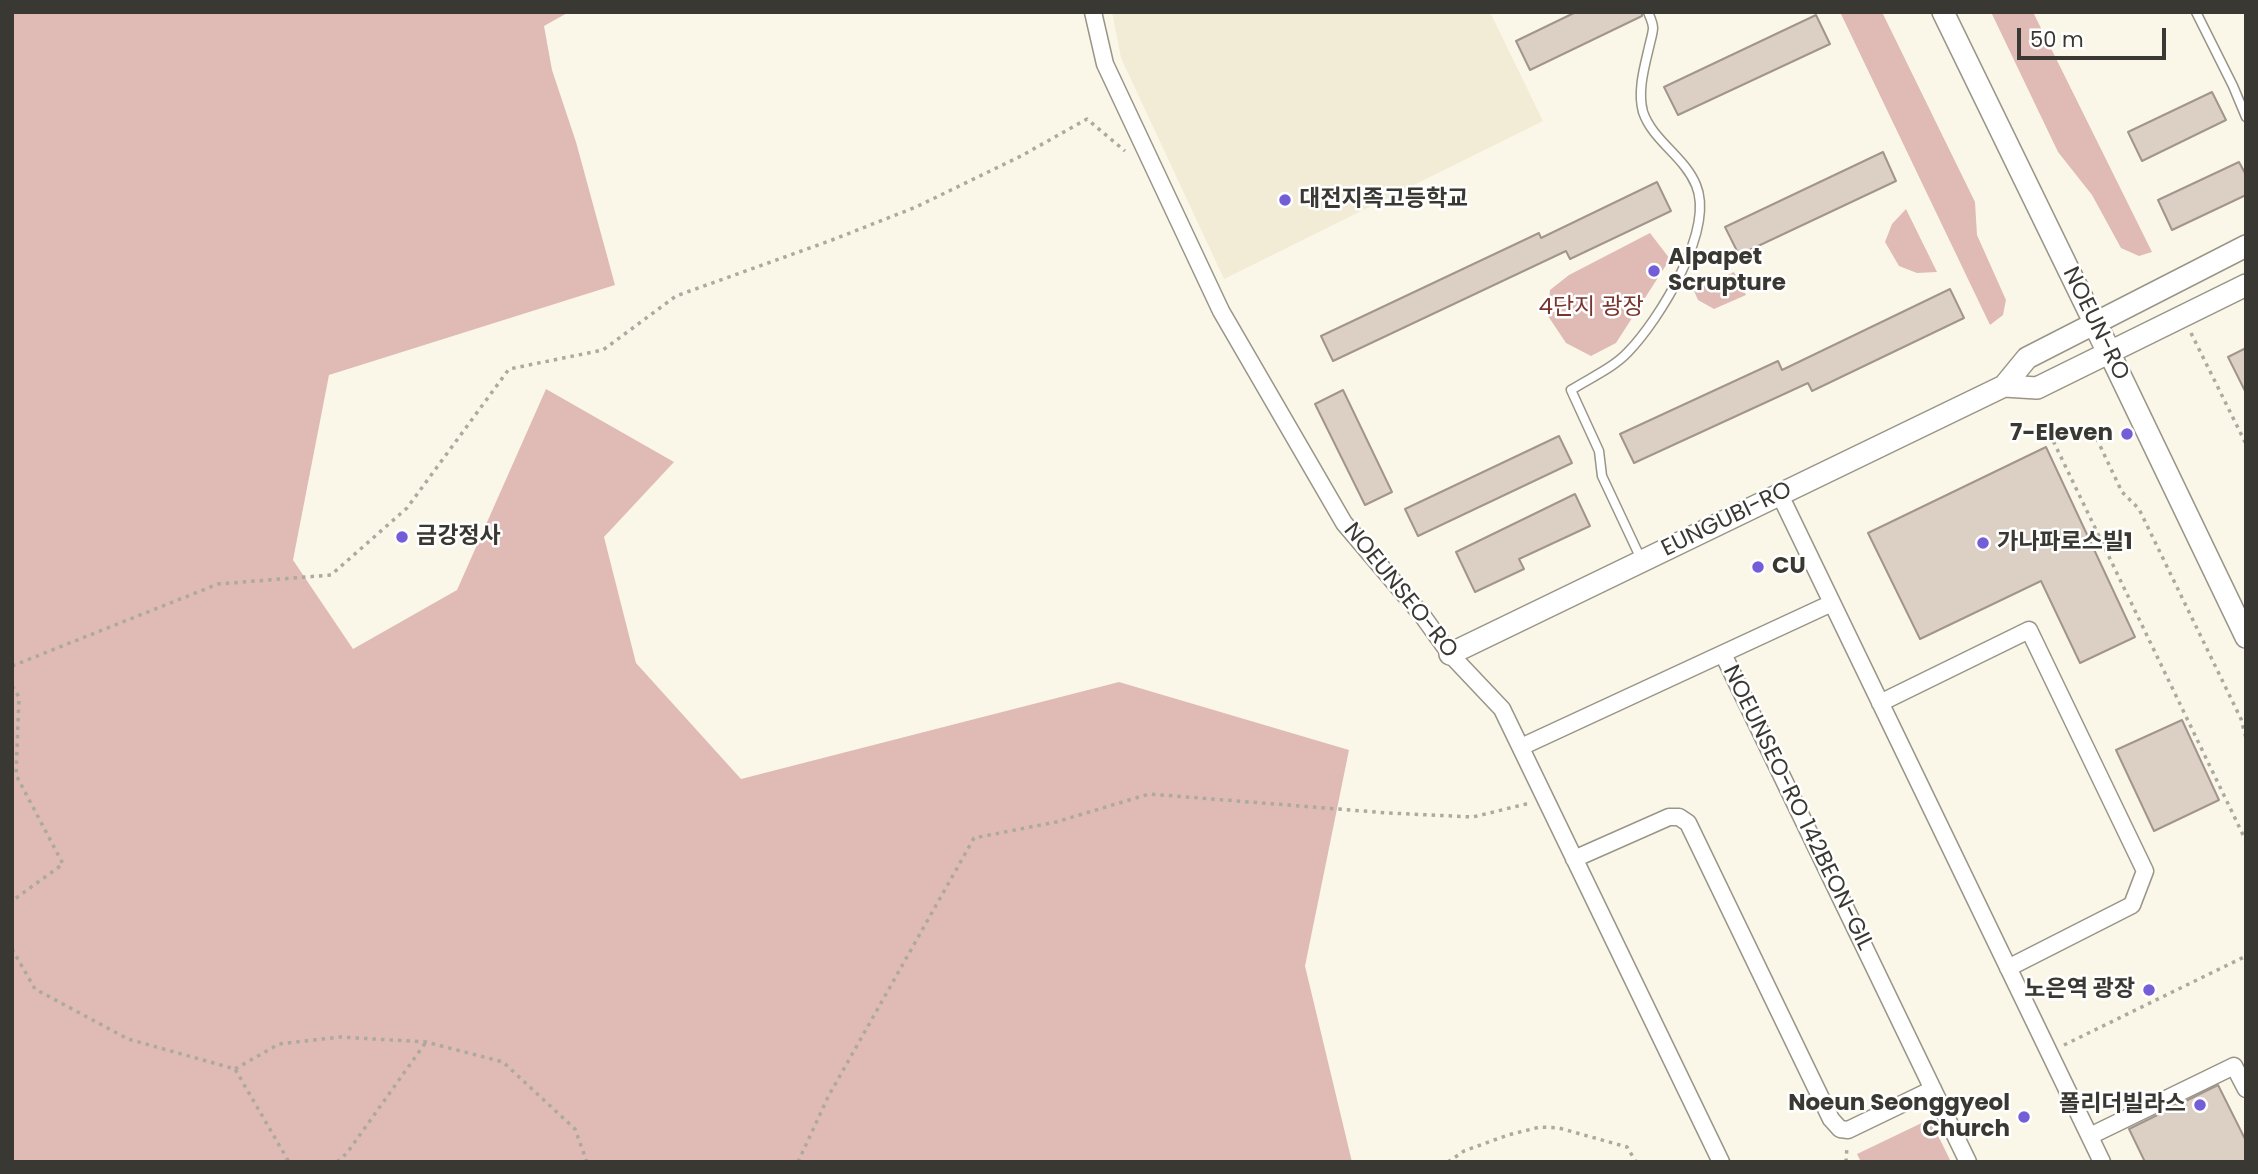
<!DOCTYPE html>
<meta charset="utf-8">
<style>
body{margin:0}
#map{position:relative;width:2258px;height:1174px;overflow:hidden;background:#fbf7e8;font-family:Poppins,sans-serif}
canvas{display:block}
.frame{position:absolute;inset:0;border:14px solid #393832;pointer-events:none}
.scale{position:absolute;left:2017px;top:28px;width:149px;height:32px;box-sizing:border-box;border:4px solid #393832;border-top:0;padding-left:9px;font-size:21px;line-height:24px;white-space:nowrap;color:#393832;-webkit-text-stroke:5px #fff;paint-order:stroke}
</style>
<div id="map">
<canvas width="2258" height="1174"></canvas>
<div class="frame"></div>
<div class="scale">50 m</div>
</div>
<script>
const ctx = document.querySelector('canvas').getContext('2d');
ctx.lineJoin = 'round';
function fillPath(path, color) { ctx.fillStyle = color; ctx.fill(path, 'evenodd'); }
function strokePath(path, color, width, dash) { ctx.strokeStyle = color; ctx.lineWidth = width; ctx.lineCap = dash ? 'butt' : 'round'; ctx.setLineDash(dash || []); ctx.stroke(path); }
function label(font, color, halo, rows, align = 'center') {
  ctx.font = font + ' Poppins,"Noto Sans KR",sans-serif'; ctx.lineWidth = 5; ctx.setLineDash([]); ctx.textBaseline = 'middle'; ctx.strokeStyle = halo; ctx.fillStyle = color; for (const [text, x, y, turn = 0] of rows) {
    ctx.save(); ctx.translate(x, y); ctx.rotate((+turn || 0) * Math.PI / 180); ctx.textAlign = isNaN(turn) ? turn : align; if (halo) ctx.strokeText(text, 0, 0); ctx.fillText(text, 0, 0); ctx.restore();
  }
}
const built = new Path2D(`
 M1112,12h378l53,109 -319,158 -103,-221z`);
const green = new Path2D(`
 M12,12h557l-25,14 8,44 24,72 39,143 -286,90 -36,185 60,89 104,-59 89,-201 128,73 -70,75 32,126 105,116 378,-97 230,68 -44,216 47,196h-1340z
 M1840,12h42l93,190 2,33 29,65 -3,15 -13,10z
 M1991,12h42l119,240 -13,4 -18,-8 -29,-53 -34,-43z
 M1906,209l31,63 -20,1 -18,-7 -14,-24 7,-18z
 M1650,233l20,26 -54,84 -25,13 -25,-13 -18,-27 2,-26 19,-15z
 M1734,272l12,23 -32,14 -16,-9 -4,-9z
 M1930,1119l21,43h-90l-4,-8z`);
const building = new Path2D(`
 M1576,12h66v4l-112,54 -14,-29z
 M1816,15l14,29 -152,71 -14,-28z
 M2212,92l14,28 -84,41 -14,-29z
 M1883,152l13,29 -157,74 -14,-28z
 M2239,162l7,13v20l-74,35 -14,-30z
 M1657,182l14,29 -101,48 -4,-8 -233,110 -12,-25 218,-103 2,5z
 M1950,289l14,29 -152,73 -4,-8 -174,80 -14,-29 158,-73 4,9z
 M2246,348v45l-18,-36z
 M1343,390l49,102 -27,13 -50,-101z
 M1559,436l13,27 -154,73 -13,-27z
 M2046,447l89,190 -55,26 -39,-82 -121,58 -52,-106z
 M1575,494l15,32 -71,33 5,10 -49,23 -19,-40z
 M2182,720l37,80 -65,31 -38,-81z
 M2218,1085l28,56v21h-101l-16,-33z`);
const path = new Path2D(`
 M2191,333l55,111
 M2046,426l200,415
 M2093,431l29,61 17,17 102,210 5,19
 M12,666l206,-82 113,-9 76,-67 102,-139 94,-19 73,-54 156,-56 84,-33 105,-51 66,-37 38,32
 M12,686l7,11 -3,78 47,89 -51,37
 M12,949l23,40 93,50 107,30 54,93
 M2064,1045l182,-89
 M235,1069l44,-25 61,-7 86,5 77,20 72,67 12,33
 M337,1162l10,-9 79,-111
 M798,1162l30,-65 146,-259 82,-16 93,-28 239,19 85,4 57,-14
 M1448,1162l16,-11 44,-16 32,-8 19,1 68,19 9,15
 M1846,1162l1,-16`);
const service = new Path2D(`
 M2196,12l37,74 13,31
 M1641,559l-39,-83 -3,-25 -28,-61c19,-12 42,-22 57,-38 31,-32 87,-122 68,-167 -12,-29 -43,-44 -53,-73 -6,-22 2,-47 7,-69 1,-4 3,-11 3,-15 0,-5 -3,-11 -5,-16`);
const minor = new Path2D(`
 M1093,12l12,52 116,247 123,212 78,92 28,39 52,55 219,453
 M1780,495l322,667
 M1723,654l245,508
 M1880,703l149,-73 116,241 -13,34 -124,63
 M1521,747l311,-144
 M1574,859l95,-42h10l9,6 143,296 9,10 8,1 85,-41
 M2090,1136l144,-70 12,23`);
const tertiary = new Path2D(`
 M1943,12l151,310
 M2109,352l137,285
 M2004,386l33,2 209,-103
 M1450,654l554,-268 23,-28 219,-112`);
const secondary = new Path2D(`
 M2094,322l15,30`);
const markers = [
 [1285,200,7,"#745ed8"],
 [1654,271,7,"#745ed8"],
 [2127,434,7,"#745ed8"],
 [402,537,7,"#745ed8"],
 [1983,543,7,"#745ed8"],
 [1758,567,7,"#745ed8"],
 [2149,990,7,"#745ed8"],
 [2200,1105,7,"#745ed8"],
 [2024,1117,7,"#745ed8"]
];
const poiNames = [
 ["대전지족고등학교",1299,200],
 ["Alpapet",1668,258],
 ["Scrupture",1668,284],
 ["7-Eleven",2113,434,"right"],
 ["금강정사",416,537],
 ["가나파로스빌1",1997,543],
 ["CU",1772,567],
 ["노은역 광장",2135,990,"right"],
 ["Noeun Seonggyeol",2010,1104,"right"],
 ["Church",2010,1130,"right"],
 ["폴리더빌라스",2186,1105,"right"]
];
const parkNames = [
 ["4단지 광장",1591,308]
];
const streetNames = [
 ["NOEUN-RO",2095,324,64],
 ["EUNGUBI-RO",1727,520,-26],
 ["NOEUNSEO-RO",1400,591,51],
 ["NOEUNSEO-RO 142BEON-GIL",1797,808,64]
];
fillPath(built, '#f2ecd6');
fillPath(green, '#e0bbb5');
fillPath(building, '#dccfc4');
strokePath(building, '#a2958b', 2);
strokePath(service, '#999587', 11);
strokePath(minor, '#999587', 19);
strokePath(tertiary, '#999587', 24);
strokePath(secondary, '#999587', 26);
strokePath(path, '#aca99e', 3.5, [3.5, 5]);
strokePath(service, '#fff', 8);
strokePath(minor, '#fff', 16);
strokePath(tertiary, '#fff', 21);
strokePath(secondary, '#fff', 23);
for (const [x, y, r, color] of markers) { const dot = new Path2D(); dot.arc(x, y, r, 0, 2 * Math.PI); ctx.fillStyle = color; ctx.fill(dot); strokePath(dot, '#fff', 2.5); }
label('bold 23px', '#393832', '#fff', poiNames, 'left');
label('23px', '#79342d', '#fff', parkNames);
label('23px', '#393832', '#fff', streetNames);
</script>
